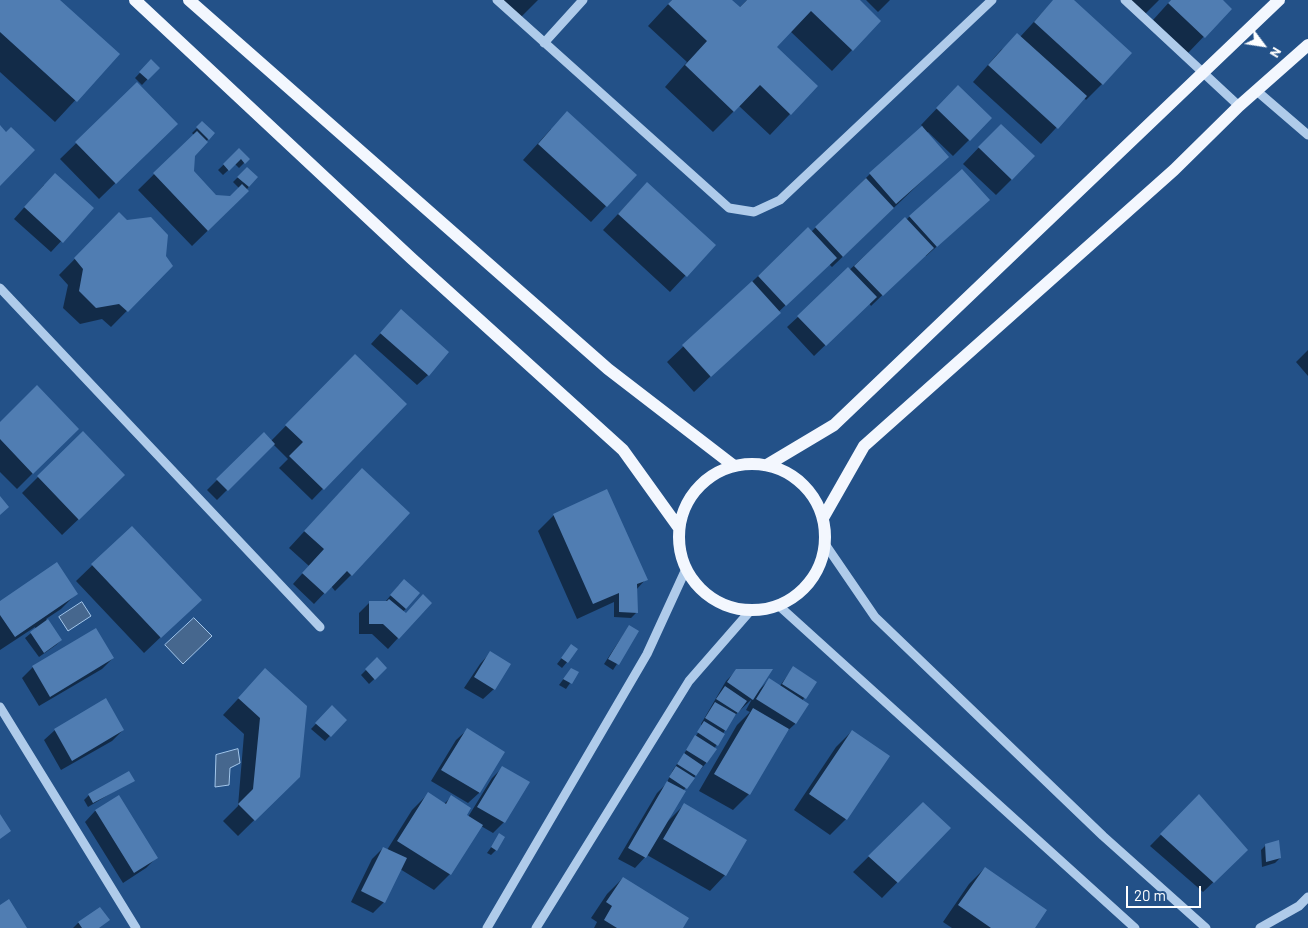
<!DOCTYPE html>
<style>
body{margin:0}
#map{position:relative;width:1308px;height:928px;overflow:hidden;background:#235188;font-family:Barlow,sans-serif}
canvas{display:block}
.north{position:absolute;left:1238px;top:20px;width:50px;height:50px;-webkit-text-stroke:4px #235188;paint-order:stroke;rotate:121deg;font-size:14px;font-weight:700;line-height:20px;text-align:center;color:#fff}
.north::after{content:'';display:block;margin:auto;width:18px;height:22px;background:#fff;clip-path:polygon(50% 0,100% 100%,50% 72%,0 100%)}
.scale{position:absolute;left:1126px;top:886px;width:75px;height:22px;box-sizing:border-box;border:2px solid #fff;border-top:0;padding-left:6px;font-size:15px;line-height:18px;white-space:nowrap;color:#fff;-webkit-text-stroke:4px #235188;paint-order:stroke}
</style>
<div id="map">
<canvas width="1308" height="928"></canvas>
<div class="north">N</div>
<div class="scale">20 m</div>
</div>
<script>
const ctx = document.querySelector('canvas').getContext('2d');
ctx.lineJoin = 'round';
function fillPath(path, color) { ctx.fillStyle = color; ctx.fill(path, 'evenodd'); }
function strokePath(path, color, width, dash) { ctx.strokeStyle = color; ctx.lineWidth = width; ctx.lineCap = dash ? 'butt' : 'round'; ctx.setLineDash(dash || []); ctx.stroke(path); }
const water = new Path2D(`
 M82,602l9,14 -23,15 -9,-14z
 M194,618l18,18 -29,28 -18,-19z
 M238,749l2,14 -10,5 -1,17 -14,2 1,-32z`);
const shadow = new Path2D(`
 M0,0h58l60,54 -63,68 -55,-50z
 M503,0h35l-17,17z
 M672,0h58l9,8 8,-8h111l-6,50 -20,21 -42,-40 -15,16 15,67 -20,21 -31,-29 -26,26 -48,-45 22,-25 -39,-36z
 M866,0h24l-12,12z
 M1054,0h18l58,53 -28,31 -16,16 -2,-2 -43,46 -68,-62 28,-32 19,-13z
 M1128,0h31l-15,15z
 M1171,0h50l9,9 -42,44 -35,-33z
 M151,61l7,7 -16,17 -7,-7z
 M137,84l39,40 -77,75 -39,-40z
 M942,103l49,15 -38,38 -25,-24 -1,1 20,24 -115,110 -3,-3 -135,128 -27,-30 141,-133 3,3 59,-58 53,-47 -2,-2z
 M202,123l11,11 -20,21 -1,16 23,25 15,1 9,-9 -6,-6 14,-14 10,9 -25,30 -40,39 -54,-56 56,-55 -2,-2z
 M551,129l55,77 -15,16 -68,-62z
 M985,141l27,38 -16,16 -33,-31z
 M239,150l9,9 -9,9 -4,-4 -12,11 -5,-5z
 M647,183l67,62 -44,47 -67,-62z
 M44,185l48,23 -41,44 -37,-33z
 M977,211l-51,45 -2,-1 -53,51 -2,-3 -55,53 -27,-29 118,-108 1,1 4,-4z
 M119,214l53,51 -61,62 -9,-8 -22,5 -17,-16 5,-23 -9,-10z
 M391,322l37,53 -11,10 -46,-41z
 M1308,350v26l-12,-14z
 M355,355l50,49 -93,96 -33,-32 9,-9 -15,-15 -56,56 -10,-10 57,-57 7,8z
 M0,423l77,6 -60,60 -17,-17z
 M38,477l70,14 -46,44 -40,-42z
 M346,486l5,89 -16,16 -4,-5 -17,18 -21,-20 16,-18 -20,-18z
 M554,515l92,64 -10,11v23l-5,5 -17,-1v-15l-37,17 -39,-88z
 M132,527l52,88 -40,38 -68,-72z
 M399,585l7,24 -4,3 -4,26 -10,11 -16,-15h-13v-21l11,-11 18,1 -2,-2z
 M77,593l-16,16 -15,10 15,21 -5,5 -17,12 -14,-19 11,-9 -1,-2 -35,23v-48z
 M629,626l9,6 -25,38 -9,-6z
 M571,646l-4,16 -5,6 -5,-4z
 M490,653l4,36 -11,10 -19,-11 16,-24z
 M113,658l-11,11 -63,37 -17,-28 11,-11z
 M377,659l9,9 -17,16 -8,-9z
 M793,668l22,14 -13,19 6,4 -13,19 -11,10 -35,60 -16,16 -34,-19 38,-66 13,-13 -4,-2 6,-11 -20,19 -26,45 -23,28 -15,30 16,-16 41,70 -15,16 -63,-36 -12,13 -17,-9 39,-66 9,-9 7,-14 29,-43 -1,-3 25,-43 11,-11 23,19 9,-9 10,7z
 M571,669l6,4 -11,16 -7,-4z
 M250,686l49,90 -61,60 -15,-15 15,-15 6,-72 -21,-19z
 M332,707l13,13 -20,21 -14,-12z
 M55,730h68l-11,11 -51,29 -17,-30z
 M467,730l36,22 -24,41 -11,10 -37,-22 25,-41z
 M852,731l-6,88 -16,16 -36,-25 42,-63z
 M503,767l25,16 -24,39 -11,11 -12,-7 -31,48 -16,16 -34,-21 -16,33 -11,11 -22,-11 21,-43 11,-11 4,2 25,-40 16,-16 16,10 7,-7 17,20 24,-39z
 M133,780l-45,27 -4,-7 5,-5z
 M119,796l37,62 -10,10 -23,15 -38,-61 10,-11z
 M1199,796l48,54 -44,42 -53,-46z
 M923,803l27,25 -68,70 -29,-26z
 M500,835l-4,15 -5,5 -4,-2z
 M1266,845l14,13 -5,5 -13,4 -1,-17z
 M985,868l48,60h-81l-9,-6 26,-38z
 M623,878l58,50h-87l3,-6 -6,-4 16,-24z
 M100,908l-1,20h-26l5,-5z`);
const building = new Path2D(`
 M0,0h60l60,54 -43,48 -77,-70z
 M672,0h60l8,7 7,-7h113l21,21 -28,30 -42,-40 -34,36 41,39 -27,29 -31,-30 -26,27 -49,-47 22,-24 -39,-37z
 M1053,0h21l58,53 -29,32 -69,-63z
 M1171,0h52l9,9 -27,29 -37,-35z
 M1017,33l70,63 -29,33 -70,-64z
 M151,59l9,9 -12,12 -9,-8z
 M137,82l41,42 -62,60 -41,-42z
 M958,85l34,33 -22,23 -34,-33z
 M567,111l70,64 -30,32 -69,-63z
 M202,121l13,12 -6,7 -13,-13z
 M1001,124l34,32 -23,24 -34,-33z
 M0,125l6,7 5,-5 24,23 -35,36z
 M922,126l27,31 -53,47 -27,-31z
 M197,131l11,11 -13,14 -1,15 22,24 14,1 12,-12 7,7 -41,40 -55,-58z
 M239,148l11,11 -5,5 -4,-5 -12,12 -6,-7z
 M247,167l11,10 -9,10 -12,-10z
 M962,169l28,31 -53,47 -28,-31z
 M55,173l39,35 -31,35 -39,-36z
 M866,178l28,30 -51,49 -28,-30z
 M647,182l69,63 -29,32 -69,-63z
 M119,212l8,8 24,-3 17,18 -2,21 7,10 -45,46 -9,-8 -23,4 -17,-17 4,-22 -9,-11z
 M905,217l29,31 -51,48 -29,-30z
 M808,227l29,31 -51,48 -28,-30z
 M848,267l29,30 -51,49 -29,-30z
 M752,281l29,32 -70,64 -29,-32z
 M401,309l48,43 -20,24 -49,-43z
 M355,354l52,50 -83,86 -35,-34 14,-14 -18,-17z
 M37,385l42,44 -46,45 -33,-35v-17z
 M83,431l42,44 -46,45 -42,-44z
 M264,432l11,12 -47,47 -12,-12z
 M362,468l48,45 -58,63 -5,-5 -22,23 -23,-21 22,-24 -20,-18z
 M607,489l41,91 -11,4 1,29 -19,-1v-19l-26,11 -40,-90z
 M0,496l9,11 -9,8z
 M132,526l70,74 -41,38 -70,-74z
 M57,562l21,32 -63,43 -15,-22v-14z
 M404,579l16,14 -14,16 -16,-14z
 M423,594l9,9 -33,36 -16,-15h-14v-23h18l2,-2 17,14z
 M48,619l14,21 -18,13 -14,-21z
 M629,625l10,6 -20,34 -11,-6z
 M96,628l18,30 -64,39 -18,-31z
 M571,644l7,5 -10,14 -7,-5z
 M490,651l21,13 -16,26 -21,-13z
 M377,657l10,11 -12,12 -10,-11z
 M793,666l24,16 -11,17 -24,-15z
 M265,668l42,38 -7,71 -45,44 -17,-17 15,-15 7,-71 -22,-20z
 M571,668l8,4 -7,12 -9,-5z
 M736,669h37l-20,31 -26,-18z
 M769,678l40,26 -13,20 -40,-25z
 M725,686l22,15 -9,12 -22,-14z
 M106,698l18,32 -52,31 -18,-32z
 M715,702l21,12 -10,17 -21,-13z
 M332,705l15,15 -16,17 -16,-14z
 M753,708l36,21 -39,66 -36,-21z
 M704,721l21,13 -7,12 -21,-14z
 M467,728l38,24 -25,41 -39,-23z
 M852,730l38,26 -43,64 -38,-26z
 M695,735l22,14 -10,14 -21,-13z
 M684,753l19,13 -7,10 -19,-12z
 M502,766l28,16 -25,41 -28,-16z
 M676,766l19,12 -8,11 -18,-12z
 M129,771l6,10 -42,22 -5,-9z
 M667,781l19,10 -40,67 -18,-10z
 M428,792l18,12 5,-9 20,13 -4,7 16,10 -32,50 -54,-34z
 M1199,794l49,56 -34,33 -54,-49z
 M119,795l39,63 -24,15 -39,-63z
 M923,802l28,26 -53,55 -30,-27z
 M684,803l63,37 -21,36 -63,-37z
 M0,814l11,17 -11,8z
 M499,833l6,4 -8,14 -6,-4z
 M1279,840l2,18 -15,4 -1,-18z
 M383,847l24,11 -22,45 -24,-12z
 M985,867l62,43 -12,18h-44l-33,-23z
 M623,877l66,41 -6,10h-66l-13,-8 8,-14 -6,-4z
 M9,899l18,29h-27v-23z
 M100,907l10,13 -11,8h-17l-4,-6z`);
const minor = new Path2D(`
 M497,0l232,208 25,4 26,-12 212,-200
 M1125,0l114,106
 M544,43l39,-43
 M1258,92l50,43
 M0,288l320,339
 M825,544l50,73 228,219 103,92
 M778,605l357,323
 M0,707l136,221
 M487,928l160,-274 39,-85
 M536,928l153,-247 62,-71
 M1260,928l39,-22 9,-9`);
const major = new Path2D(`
 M135,0l276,258 212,192 56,78
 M189,0l419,369 126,97
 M679 537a73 73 0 1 1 146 0a73 73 0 1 1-146 0Z
 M767,465l67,-40 445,-425
 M823,518l41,-72 310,-276 65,-64 69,-61`);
fillPath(water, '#46678e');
strokePath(water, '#a3c6ea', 1);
fillPath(shadow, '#0007');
fillPath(building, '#507db2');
strokePath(minor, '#afcbea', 9);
strokePath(major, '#f3f7fe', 12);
</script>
